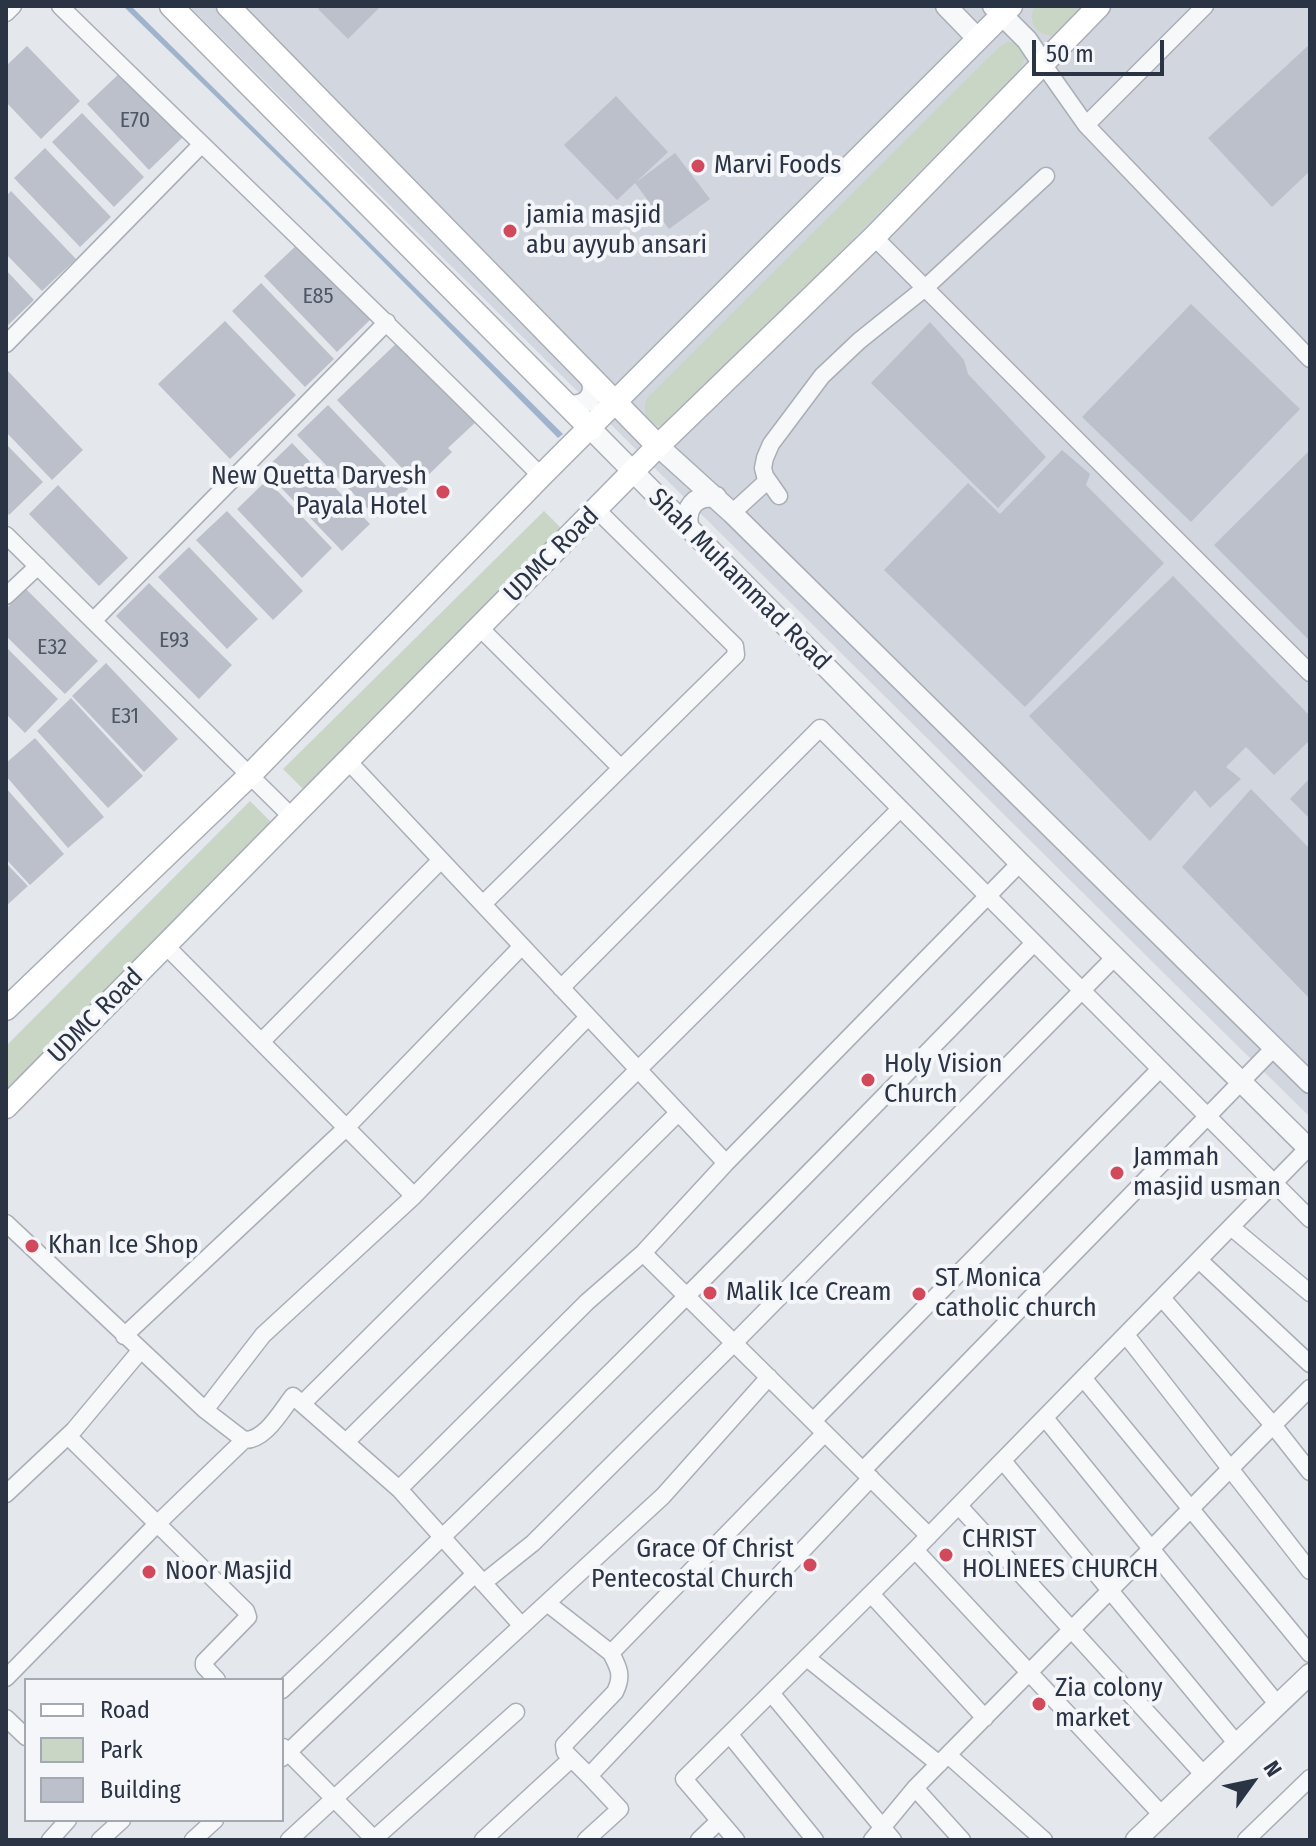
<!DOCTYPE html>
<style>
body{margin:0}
#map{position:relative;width:1316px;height:1846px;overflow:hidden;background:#e4e7ec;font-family:"Fira Sans Condensed",sans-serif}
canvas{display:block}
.frame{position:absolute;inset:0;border:8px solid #2b3445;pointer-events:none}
.legend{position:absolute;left:24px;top:1678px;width:260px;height:144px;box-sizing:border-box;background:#f4f6f9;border:2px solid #a4a8b1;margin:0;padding:10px 14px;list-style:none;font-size:24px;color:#2b3445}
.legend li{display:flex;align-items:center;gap:16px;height:40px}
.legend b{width:40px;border:2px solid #a4a8b1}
.north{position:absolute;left:1212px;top:1742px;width:80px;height:80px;-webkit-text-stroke:6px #f4f6f9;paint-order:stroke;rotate:57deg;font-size:22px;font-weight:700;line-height:32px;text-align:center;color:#2b3445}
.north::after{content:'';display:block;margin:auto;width:28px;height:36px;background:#2b3445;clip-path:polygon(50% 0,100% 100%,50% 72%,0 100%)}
.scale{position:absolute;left:1032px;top:40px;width:132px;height:36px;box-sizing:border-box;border:4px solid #2b3445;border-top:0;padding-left:10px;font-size:24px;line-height:28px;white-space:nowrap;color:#2b3445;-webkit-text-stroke:6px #f4f6f9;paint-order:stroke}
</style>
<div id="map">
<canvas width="1316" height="1846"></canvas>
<div class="frame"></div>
<ul class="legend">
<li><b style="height:10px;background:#fff"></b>Road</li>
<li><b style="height:22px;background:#c9d6c5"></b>Park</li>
<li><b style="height:22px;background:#bbc0ca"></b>Building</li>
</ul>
<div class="north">N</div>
<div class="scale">50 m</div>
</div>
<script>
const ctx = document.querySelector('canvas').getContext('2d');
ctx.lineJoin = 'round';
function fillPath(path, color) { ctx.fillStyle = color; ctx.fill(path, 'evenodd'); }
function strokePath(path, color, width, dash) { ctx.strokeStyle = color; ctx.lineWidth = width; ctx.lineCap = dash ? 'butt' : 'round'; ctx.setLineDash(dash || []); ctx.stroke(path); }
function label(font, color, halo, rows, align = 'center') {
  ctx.font = font + ' "Fira Sans Condensed",sans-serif'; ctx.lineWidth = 8; ctx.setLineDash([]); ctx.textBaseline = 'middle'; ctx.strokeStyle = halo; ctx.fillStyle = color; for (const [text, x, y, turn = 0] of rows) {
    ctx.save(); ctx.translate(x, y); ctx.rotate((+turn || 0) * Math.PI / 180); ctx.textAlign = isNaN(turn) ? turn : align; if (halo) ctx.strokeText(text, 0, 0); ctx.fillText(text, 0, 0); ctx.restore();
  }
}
const built = new Path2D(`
 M189,6h1121v1111l-115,-113z`);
const green = new Path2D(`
 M1035,6h53l-33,30c-18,0 -29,-14 -20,-30z
 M1008,42l10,1 8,13 -6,13 -351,357c-19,2 -29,-11 -22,-28l352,-351z
 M544,511l21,21 -261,258 -21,-21z
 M250,801l24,24 -268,269v-48z`);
const water = new Path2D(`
 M123,6h8l432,428 -5,4 -230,-232z`);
const building = new Path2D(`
 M321,6h60l-33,33 -30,-30z
 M1310,44v127l-38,36 -64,-69z
 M27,46l53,55 -39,38 -35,-37v-36z
 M121,72l62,65 -34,33 -62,-66z
 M616,96l52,56 -33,31 40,-30 35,46 -41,30 -34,-46 -18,17 -53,-55z
 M82,113l62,64 -30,30 -62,-65z
 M45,148l66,69 -31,30 -66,-69z
 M11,191l65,68 -34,32 -36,-37v-58z
 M299,243l73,75 -35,34 -73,-76z
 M6,270l28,30 -28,27z
 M261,283l73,76 -29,28 -73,-76z
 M1191,304l109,105 -109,113 -109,-105z
 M225,321l71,74 -66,64 -72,-75z
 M930,322l34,38 4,14 78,83 -48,51 -127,-125z
 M401,339l77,81 -30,28 4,4 -34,33 -81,-85z
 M6,369l77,81 -31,30 -46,-48z
 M328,405l80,84 -31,29 -80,-83z
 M292,443l78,81 -28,27 -78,-81z
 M6,444l37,38 -34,33 -3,-4z
 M1062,450l28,24 -4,11 78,78 -139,144 -141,-137 84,-87 32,31z
 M1310,450v191l-96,-96z
 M267,480l65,68 -30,30 -65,-69z
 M58,485l70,73 -29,28 -70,-72z
 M227,511l76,80 -30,29 -77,-80z
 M189,547l69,72 -31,30 -69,-72z
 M1173,576l137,140v24l-36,35 -28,-28 -20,20 15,12 -31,29 -15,-18 -45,51 -121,-125z
 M149,583l83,82 -33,34 -83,-83z
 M26,589l72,72 -33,33 -59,-58v-27z
 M6,647l52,52 -33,34 -19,-19z
 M106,663l72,76 -34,33 -72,-76z
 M71,698l72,78 -35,32 -71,-77z
 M35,738l69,79 -36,31 -62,-72v-13z
 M1310,778v41l-20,-20z
 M6,788l58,66 -34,31 -24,-26z
 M1251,789l59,60v150l-128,-132z
 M6,863l22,23 -22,20z`);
const minor = new Path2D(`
 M60,6c160,157 323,311 481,470
 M6,13l7,-7
 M1043,64l43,61 224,234
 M1086,125l119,-119
 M874,237l436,436
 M6,344l195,-199
 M779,496l-14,-20 -2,-8 2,-10 6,-14 51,-68 37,-35 66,-53 121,-112
 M732,513l35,-32
 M6,535l287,283
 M6,596l32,-30
 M93,621l294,-299
 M480,628l141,140
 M349,762l377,401
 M483,904l253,-249 -1,-9 -138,-136
 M166,946l248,250
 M561,988l259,-260 490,491
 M261,1042l180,-182
 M6,1223l199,187 39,30c21,1 37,-29 49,-44l106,93 123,137
 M1231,1227l79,66
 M643,1253l286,283
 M1199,1260l111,104
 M1162,1298l111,127 37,47
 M1126,1335l184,236
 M124,1336l222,-208 176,-182
 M1084,1379l226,275
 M302,1404l598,-595
 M205,1410l58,-75 151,-139 174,-179
 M1045,1418l233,287
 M813,1421l347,-352
 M68,1436l178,175 2,6 -44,45v4l13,14
 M346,1442l332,-329
 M1003,1461l234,283
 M863,1470l411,-422
 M399,1489l188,-187 56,-49 83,-90 294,-300
 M6,1494l68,-64 66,-79
 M959,1506l245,269
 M915,1550l247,265
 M483,1583l50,-40 201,-200 381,-386
 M871,1594l114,124
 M547,1603l64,50 214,-220
 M611,1653c8,15 12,23 4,39l-51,53 1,7 24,24 282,-298
 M807,1658l132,106
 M6,1678l151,-154 87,-84
 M282,1690c258,-242 505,-494 752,-747
 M771,1693l122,147
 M6,1718l20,19
 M730,1735l85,105
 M283,1747l92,93
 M948,1755l96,85
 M282,1758l193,-184
 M915,1788l47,52
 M374,1839l142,-127
 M50,1840l18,-20
 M100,1840l22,-20
 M193,1840l22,-20
 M289,1840l374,-344 106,-119
 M483,1840l88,-81
 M586,1840l34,-31 -31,-33
 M699,1840l20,-19
 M736,1840l-52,-61 231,-229 393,-402
 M872,1840l43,-52 395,-400
 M1246,1840l64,-62`);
const tertiary = new Path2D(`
 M946,6l32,33
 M993,6l34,34 16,24
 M567,405c19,3 32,-10 23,-28
 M591,429l429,434 290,287
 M658,446l74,67 578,570
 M689,529c-6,-20 6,-35 27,-32
 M1136,1840l174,-166`);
const secondary = new Path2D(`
 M171,6l420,423
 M228,6l430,440
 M6,1009l244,-234 291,-299 470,-470
 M6,1107l652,-661 216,-209 225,-231`);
const markers = [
 [698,166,8,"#d1495b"],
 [510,231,8,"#d1495b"],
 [443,492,8,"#d1495b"],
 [868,1080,8,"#d1495b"],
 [1117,1173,8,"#d1495b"],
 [32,1246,8,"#d1495b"],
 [710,1293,8,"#d1495b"],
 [919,1294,8,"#d1495b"],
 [946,1555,8,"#d1495b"],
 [810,1565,8,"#d1495b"],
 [149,1572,8,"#d1495b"],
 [1039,1704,8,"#d1495b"]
];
const numberNames = [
 ["E70",135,121],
 ["E85",318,297],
 ["E93",174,641],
 ["E32",52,648],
 ["E31",125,717]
];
const poiNames = [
 ["Marvi Foods",714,166],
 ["jamia masjid",526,216],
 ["abu ayyub ansari",526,246],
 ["New Quetta Darvesh",427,477,"right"],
 ["Payala Hotel",427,507,"right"],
 ["Holy Vision",884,1065],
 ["Church",884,1095],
 ["Jammah",1133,1158],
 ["masjid usman",1133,1188],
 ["Khan Ice Shop",48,1246],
 ["ST Monica",935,1279],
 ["catholic church",935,1309],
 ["Malik Ice Cream",726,1293],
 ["CHRIST",962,1540],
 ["HOLINEES CHURCH",962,1570],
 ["Grace Of Christ",794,1550,"right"],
 ["Pentecostal Church",794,1580,"right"],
 ["Noor Masjid",165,1572],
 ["Zia colony",1055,1689],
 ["market",1055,1719]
];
const streetNames = [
 ["UDMC Road",552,555,-45],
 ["Shah Muhammad Road",739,580,45],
 ["UDMC Road",96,1016,-45]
];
fillPath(built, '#d2d6de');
fillPath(green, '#c9d6c5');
fillPath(water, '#9fb4cc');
fillPath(building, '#bbc0ca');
strokePath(minor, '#a9aeb7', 19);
strokePath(tertiary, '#a9aeb7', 23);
strokePath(secondary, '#a9aeb7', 25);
strokePath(minor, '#f7f8fa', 16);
strokePath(tertiary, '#f7f8fa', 20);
strokePath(secondary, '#fff', 22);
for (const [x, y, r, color] of markers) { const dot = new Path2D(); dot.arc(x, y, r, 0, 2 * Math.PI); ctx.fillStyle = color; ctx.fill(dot); strokePath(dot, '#f4f6f9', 3); }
label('22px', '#4f5766', null, numberNames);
label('26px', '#2b3445', '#f4f6f9', poiNames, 'left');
label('26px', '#2b3445', '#f4f6f9', streetNames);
</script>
